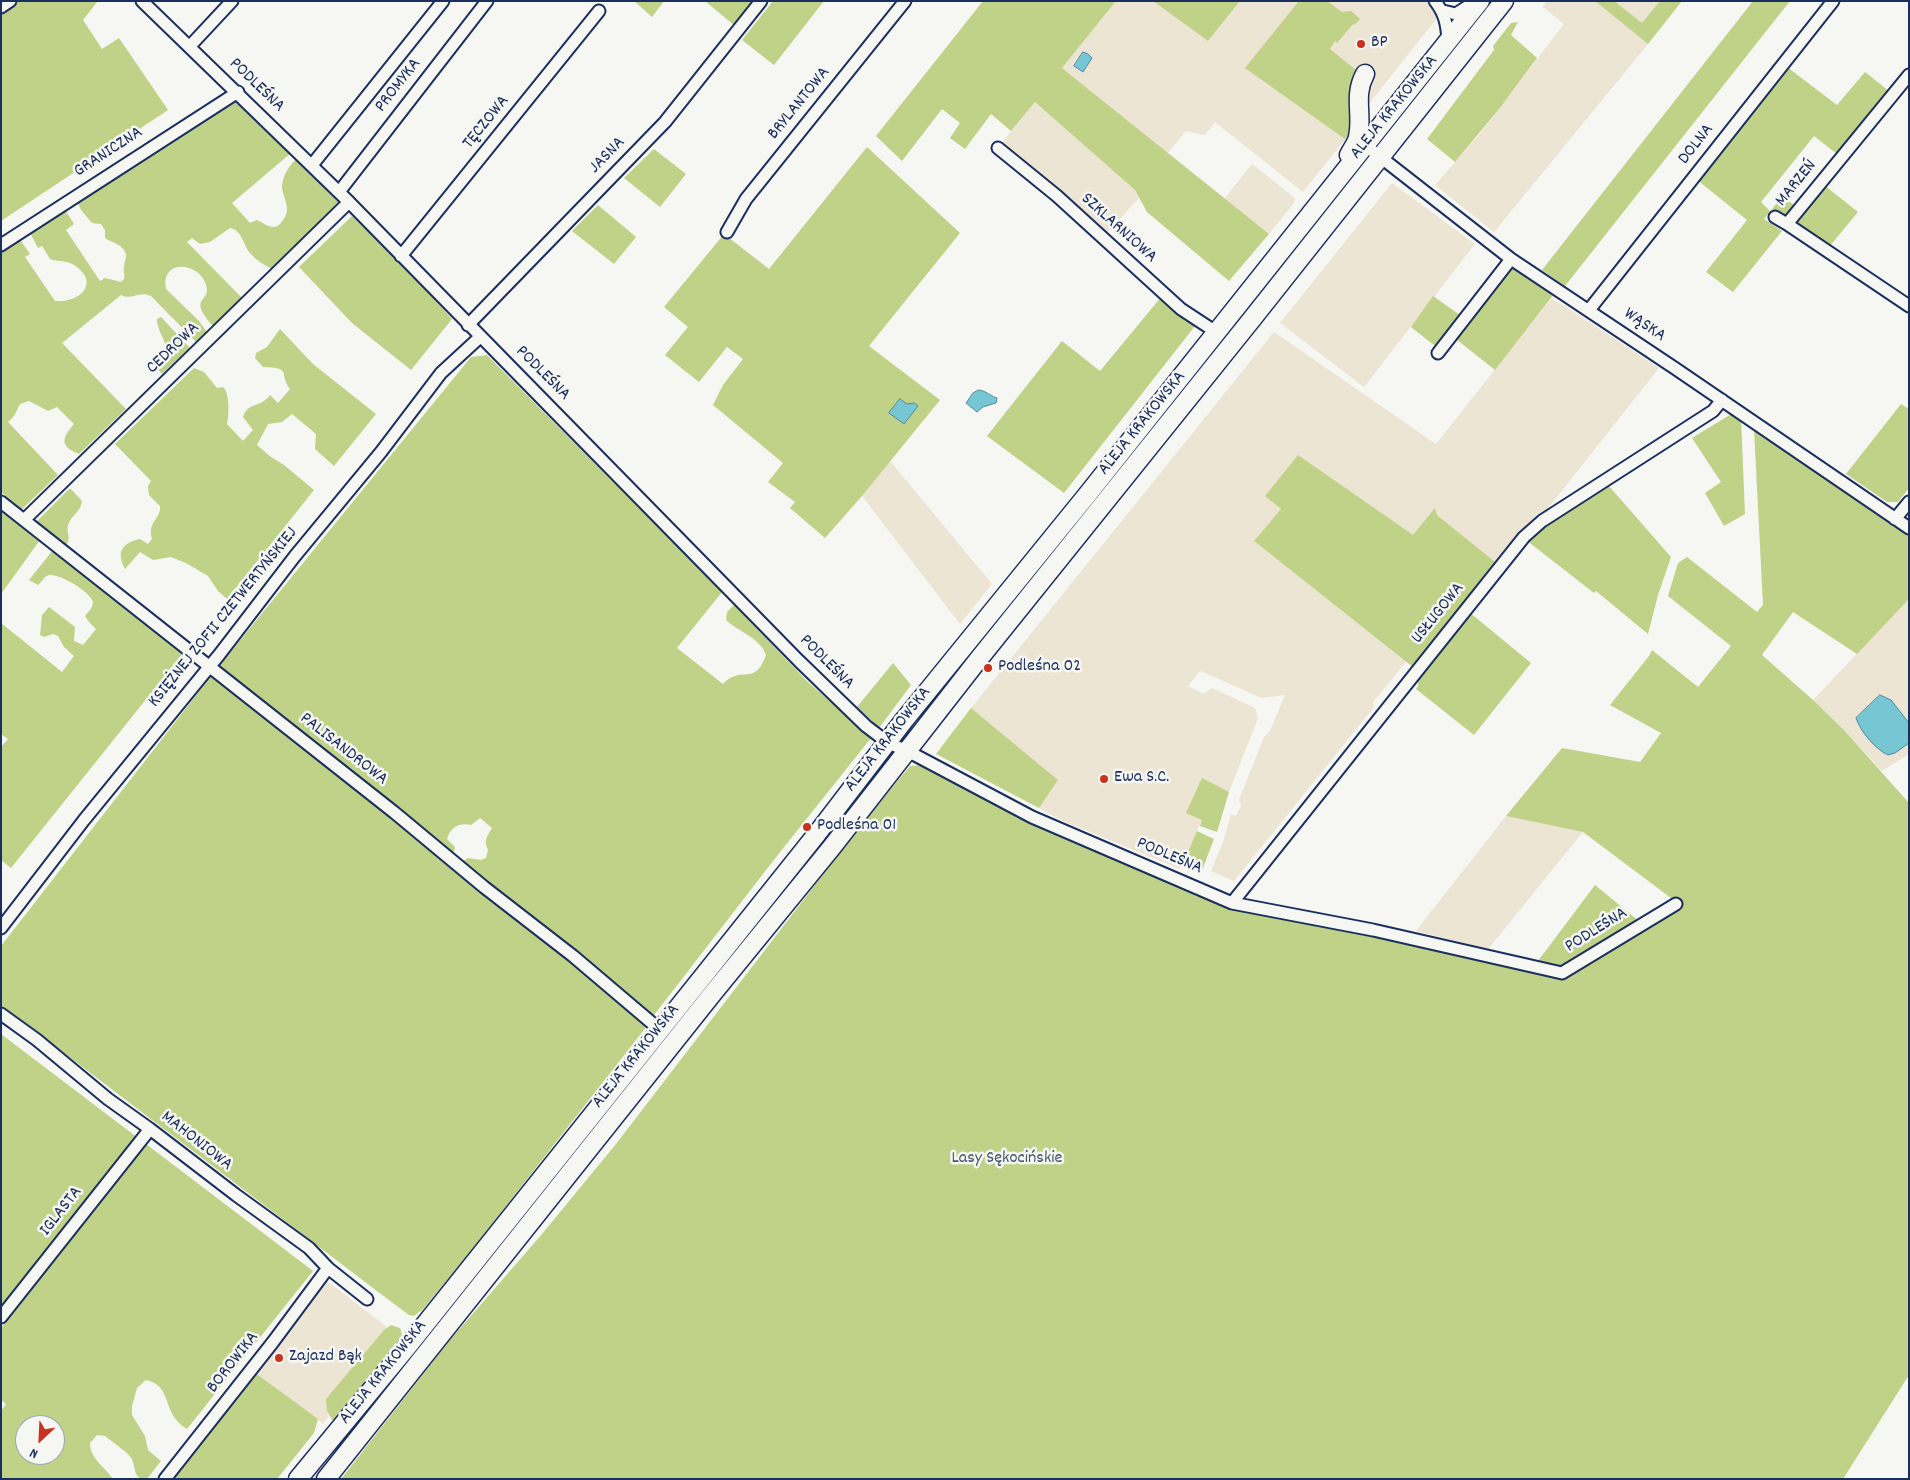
<!DOCTYPE html>
<meta charset="utf-8">
<style>
body{margin:0}
#map{position:relative;width:1910px;height:1480px;overflow:hidden;background:#f6f6f2;font-family:Dekko,sans-serif}
canvas{display:block}
.frame{position:absolute;inset:0;border:2px solid #1b2f5e;pointer-events:none}
.north{position:absolute;left:15px;top:1415px;width:50px;height:50px;box-sizing:border-box;background:#f6f6f2;border:1px solid #9ea6b7;border-radius:50%;rotate:205deg;font-size:14px;font-weight:700;line-height:20px;text-align:center;color:#1b2f5e}
.north::after{content:'';display:block;margin:auto;width:18px;height:22px;background:#c8321e;clip-path:polygon(50% 0,100% 100%,50% 72%,0 100%)}
</style>
<div id="map">
<canvas width="1910" height="1480"></canvas>
<div class="frame"></div>
<div class="north">N</div>
</div>
<script>
const ctx = document.querySelector('canvas').getContext('2d');
ctx.lineJoin = 'round';
function fillPath(path, color) { ctx.fillStyle = color; ctx.fill(path, 'evenodd'); }
function strokePath(path, color, width, dash) { ctx.strokeStyle = color; ctx.lineWidth = width; ctx.lineCap = dash ? 'butt' : 'round'; ctx.setLineDash(dash || []); ctx.stroke(path); }
function label(font, color, halo, rows, align = 'center') {
  ctx.font = font + ' Dekko,sans-serif'; ctx.lineWidth = 5; ctx.setLineDash([]); ctx.textBaseline = 'middle'; ctx.strokeStyle = halo; ctx.fillStyle = color; for (const [text, x, y, turn = 0] of rows) {
    ctx.save(); ctx.translate(x, y); ctx.rotate((+turn || 0) * Math.PI / 180); ctx.textAlign = isNaN(turn) ? turn : align; if (halo) ctx.strokeText(text, 0, 0); ctx.fillText(text, 0, 0); ctx.restore();
  }
}
const built = new Path2D(`
 M1116,1h37l55,40 32,-40h186l12,16 -70,88 -1,7 -64,80 -88,-70 -10,13 -19,-4 -18,22 -106,-85z
 M1547,1h48l53,43 -154,188 -59,-47 43,-49 86,-112 -21,-17z
 M1614,1h46l-18,23z
 M1035,102l100,88 4,8 -32,35 -54,-48 -4,-6 -12,-1 -37,-33z
 M1252,164l43,34 -1,5 -25,31 -45,-35z
 M1392,183l83,61 -111,143 -84,-64z
 M1551,299l11,5 97,64 -117,148 -5,-2 -37,46 -6,1 -57,-46 -2,-6 -22,27 -115,-81 -33,41 16,13 -27,32 152,121 -33,40 1,5 -140,174 -23,-10 12,-29 8,-28 5,2 5,-11 -2,-5 25,-63 6,-6 15,-36 -23,3 -62,-27 -12,15 16,8 8,-6 43,20 3,10 -29,74 -27,-13v41l-22,49 -117,-48 -24,-13 19,-28 -87,-72 303,-376 162,112z
 M890,461l102,123 -32,40 -98,-128z
 M1909,599v155l-27,17 -38,-41 -31,-30z
 M1506,816l77,16 -95,117 -72,-18z
 M327,1281l60,46 -60,72v12l2,5 -6,8 -69,-52z`);
const green = new Path2D(`
 M20,1h78l-15,19 19,29 17,-11 49,72 -167,111v-207z
 M634,1h30l-12,16z
 M705,1h49l-19,25z
 M773,1h51l-50,64 -32,-25z
 M983,1h133l-54,67 207,166 -40,47 -82,-69 -12,-22 -100,-88 -24,29 -20,-17 -26,35 -15,-11 10,-15 -18,-14 -40,52 -26,-25z
 M1153,1h87l-32,40z
 M1299,1h28l15,11 9,-1 9,8 -6,6 -1,-1 -16,19 -2,-2 -5,8 27,22 -1,56 -11,12 -100,-71z
 M1595,1h19l28,22 18,-22h22l-34,43z
 M1753,1h37l-225,285 -23,-16z
 M1518,22l-7,13 26,23 -38,51 -44,53 -28,-23 67,-89 -1,-4 18,-23z
 M1787,67l50,38 28,-33 24,19 -52,63 -23,-18 -53,66 9,9 -6,8 18,12 -49,61 -27,-20 41,-52 -51,-41z
 M237,99l54,54 -59,50 18,20 7,-3c10,5 18,13 26,0 2,-3 4,-6 4,-11 0,-8 -5,-15 -5,-23 1,-11 7,-20 14,-27l44,45 -68,65c-7,-4 -15,-8 -20,-14 -9,-8 -9,-25 -22,-27l-20,14 -10,2 -8,-6 -5,4 55,56 -29,28c-27,-30 -1,-23 -7,-41 -7,-24 -46,-26 -40,4l33,32 8,11 -11,10 -45,-46c-13,-6 -19,5 -30,-1l-59,48 64,66 -47,45c-20,-8 -17,-16 -5,-30l-17,-17 -9,4 -19,-10 -9,3 -6,12 -6,6 50,53 -36,34 -21,-17v-242l18,-12 11,16 -5,3 30,44c25,2 46,-18 19,-36 -7,-5 -16,-3 -24,-6l-8,-13 -4,2 -9,-17 35,-23 10,16 -8,6 34,51 5,-3 16,4 3,-3c1,-5 -1,-8 0,-12 0,-4 2,-8 2,-12 -2,-11 -14,-12 -21,-17v-8l-4,-6 -9,-1 -11,-13 -5,-11z
 M867,147l93,86 -91,113 71,54 -78,96 -37,42 -35,-30 5,-6 -27,-20 15,-19 -70,-58 10,-20 20,-26 -16,-12 -28,35 -34,-27 23,-28 -24,-20 60,-73 45,35z
 M654,149l32,25 -26,33 -36,-29z
 M1824,185l34,27 -29,35 -35,-23z
 M1782,197l14,9 -10,10 -4,-1 -10,-6z
 M598,205l38,32 -22,27 -42,-33z
 M352,216l51,49 49,54 -41,51 -59,-47 -53,-56z
 M1513,268l41,26 -59,76 -39,-31z
 M1162,296l33,30 -131,167 -77,-57 75,-95 38,30z
 M1433,296l27,19 -25,31 -24,-19z
 M161,317l29,31 -28,26 -12,-13c24,-20 13,-14 7,-39v-3z
 M280,329l33,35 63,50 -42,52 -19,-17 1,-15 -24,-20 -10,8 -14,2 -11,21 14,12 13,8 30,25 -87,109 -9,-8 -10,-15 -22,-13 -15,-6 -18,3 -13,-8 -15,17c-9,-17 -3,-26 15,-30l8,5 4,-5c-5,-18 9,-19 8,-33l-11,-11 -1,-9 3,-5 -36,-37 79,-76 10,4 13,16 6,-1c7,6 6,29 4,37l16,17 10,-11 -10,-13c5,-16 17,-8 27,-22l8,8 12,-14c-12,-15 4,-21 -27,-22l-8,-9 1,-5 11,-6z
 M487,355l235,237 -45,56 46,36c19,-20 31,4 43,-29 -6,-17 -27,-23 -40,-35l1,-8 7,-7 74,77 63,56 -98,123 -122,158 -189,-157 6,-4 13,2 5,-2 2,-8c-5,-10 -1,-13 4,-22l-12,-10 -9,7c-11,-3 -21,2 -24,14l8,8 -2,8 -234,-189 252,-309z
 M1901,404l8,5v79l-11,14h-11l-41,-28z
 M1733,413l8,5 4,96 -21,12 -19,-33 16,-11 -29,-44z
 M1754,429l155,107v63l-52,55 -64,-42 -31,43 51,45 31,30 65,73v572l-66,104h-1502l109,-139 92,-106 74,-90 245,-319 49,-59 12,-1 70,37 101,49 153,61 234,46 80,19 119,-73 -96,-72 -77,-16 56,-68 78,14 21,-29 -51,-28 39,-49 3,-6 46,37 33,-41 -63,-50 10,-33 9,-6 70,55 6,-7z
 M1298,455l115,80 22,-27 2,7 57,46 6,-1 -86,108 -160,-127 27,-32 -16,-13z
 M1608,485l63,72 -13,38 -10,39 -52,-43 -2,2 -68,-53z
 M69,489h2l11,12c-1,11 -11,14 -14,24 -2,7 3,12 -1,19h-3l-26,-20 -1,-3z
 M1,509l39,31 -39,54z
 M53,550l130,103 -172,215 -10,-8v-113l7,-8 -7,-5v-111l61,49 12,-16 -10,-9 -6,-11 -5,-2 -9,3 -4,-2 2,-20 7,-8 26,20 -1,14 9,4 13,-16 -7,-7 -4,-6c3,-4 8,-8 8,-14 -2,-10 -33,-28 -43,-27 -5,0 -8,7 -12,10l-9,-5z
 M1469,612l62,51 -57,72 -58,-46 2,-3v-8z
 M893,663l18,22 -32,43 -22,-21z
 M211,676l313,245 123,105 -178,227 -46,56 -9,7 -5,-1 -36,-27 -372,-283v-59z
 M971,708l87,72 -19,28 -103,-54z
 M1202,778l27,14 -12,40 -17,-6 2,-6 -16,-7z
 M1197,831l17,8 -11,29 -19,-7z
 M1595,885l45,37 -74,45 -28,-6z
 M1,1034l137,104 -137,171z
 M146,1144l167,127 -126,158c-26,-15 -14,-44 -41,-49l-9,8 -5,18v9l13,21 3,14 13,11 -14,18h-7l-4,-5 -4,-15 -5,-6 -22,-17 -8,-1 -7,8c0,16 15,24 23,36h-112v-68l5,-7 -5,-4v-72zM25,1425h30v30h-30z
 M391,1325l9,3 2,6 -1,3 -68,84 -6,-10 -1,-12 58,-69z
 M254,1372l64,47 -4,14 -37,46h-108z`);
const water = new Path2D(`
 M1083,52l5,2 4,4 -9,14 -9,-6z
 M979,390c8,1 11,6 18,8l-1,5 -13,4 -6,5 -11,-9 7,-10z
 M900,399l7,5 7,-1 4,3 -14,18 -15,-11z
 M1880,695l11,5 18,23v20l-14,10 -7,2c-13,-6 -28,-24 -32,-37z`);
const minor = new Path2D(`
 M142,1l207,201 450,459 67,65 21,16 28,13 117,62 200,86 141,27 189,43 114,-69
 M1435,1c10,13 12,23 13,40
 M1,7l9,-6
 M1443,11l13,3 14,-9
 M190,46l42,-45
 M1909,75l-122,149 122,82
 M1365,145l146,114 165,110 233,159
 M998,148l59,48 124,113 35,23
 M312,165l131,-164
 M339,192l148,-191
 M1775,217l12,7
 M727,232l19,-33 159,-198
 M1,245l237,-153
 M401,256l198,-245
 M1589,310l244,-309
 M468,325l197,-203 96,-121
 M1438,353l73,-94
 M1,502l394,311 89,74 89,69 86,73
 M1895,519l14,-17
 M24,520l325,-318
 M1232,903l292,-366 18,-16 171,-110 9,-11
 M1,928l83,-108 135,-165 76,-99 86,-104 60,-79 39,-36
 M1,1014l36,26 71,59 42,30 86,66 73,53 19,20 39,31
 M1,1317l149,-188
 M165,1479l108,-137 55,-74`);
const primary = new Path2D(`
 M1349,155c3,-6 8,-12 9,-18 5,-23 -5,-41 7,-63
 M298,1479l109,-132 409,-512 89,-116 182,-224 393,-494
 M326,1479l387,-486 119,-146 146,-187 274,-341 252,-318`);
const markers = [
 [1361,44,5,"#c8321e"],
 [988,668,5,"#c8321e"],
 [1104,779,5,"#c8321e"],
 [807,827,5,"#c8321e"],
 [279,1358,5,"#c8321e"]
];
const poiNames = [
 ["BP",1371,44],
 ["Podleśna 02",998,668],
 ["Ewa S.C.",1114,779],
 ["Podleśna 01",817,827],
 ["Zajazd Bąk",289,1358]
];
const streetNames = [
 ["PODLEŚNA",256,86,44],
 ["PROMYKA",399,86,-52],
 ["BRYLANTOWA",800,104,-51],
 ["ALEJA KRAKOWSKA",1395,108,-51],
 ["TĘCZOWA",487,123,-51],
 ["DOLNA",1697,145,-52],
 ["GRANICZNA",109,153,-33],
 ["JASNA",608,156,-46],
 ["MARZEŃ",1797,184,-51],
 ["SZKLARNIOWA",1118,229,42],
 ["WĄSKA",1644,326,34],
 ["CEDROWA",174,349,-44],
 ["PODLEŚNA",542,374,45],
 ["ALEJA KRAKOWSKA",1143,424,-51],
 ["USŁUGOWA",1439,614,-51],
 ["KSIĘŻNEJ ZOFII CZETWERTYŃSKIEJ",224,618,-51],
 ["PODLEŚNA",826,663,45],
 ["ALEJA KRAKOWSKA",889,740,-52],
 ["PALISANDROWA",343,750,38],
 ["PODLEŚNA",1169,857,23],
 ["PODLEŚNA",1597,931,-32],
 ["ALEJA KRAKOWSKA",637,1057,-51],
 ["MAHONIOWA",196,1142,38],
 ["IGLASTA",62,1212,-52],
 ["BOROWIKA",234,1363,-52],
 ["ALEJA KRAKOWSKA",384,1373,-51]
];
const parkNames = [
 ["Lasy Sękocińskie",1007,1160]
];
fillPath(built, '#ece5d3');
fillPath(green, '#bfd287');
fillPath(water, '#77c6d3');
strokePath(water, '#528aa4', 1);
strokePath(minor, '#1b2f5e', 15);
strokePath(primary, '#1b2f5e', 21);
strokePath(minor, '#f6f6f2', 11);
strokePath(primary, '#f6f6f2', 18);
for (const [x, y, r, color] of markers) { const dot = new Path2D(); dot.arc(x, y, r, 0, 2 * Math.PI); ctx.fillStyle = color; ctx.fill(dot); strokePath(dot, '#f6f6f2', 2); }
label('18px', '#1b2f5e', '#f6f6f2', poiNames, 'left');
label('18px', '#1b2f5e', '#f6f6f2', streetNames);
label('18px', '#445868', '#f6f6f2', parkNames);
</script>
